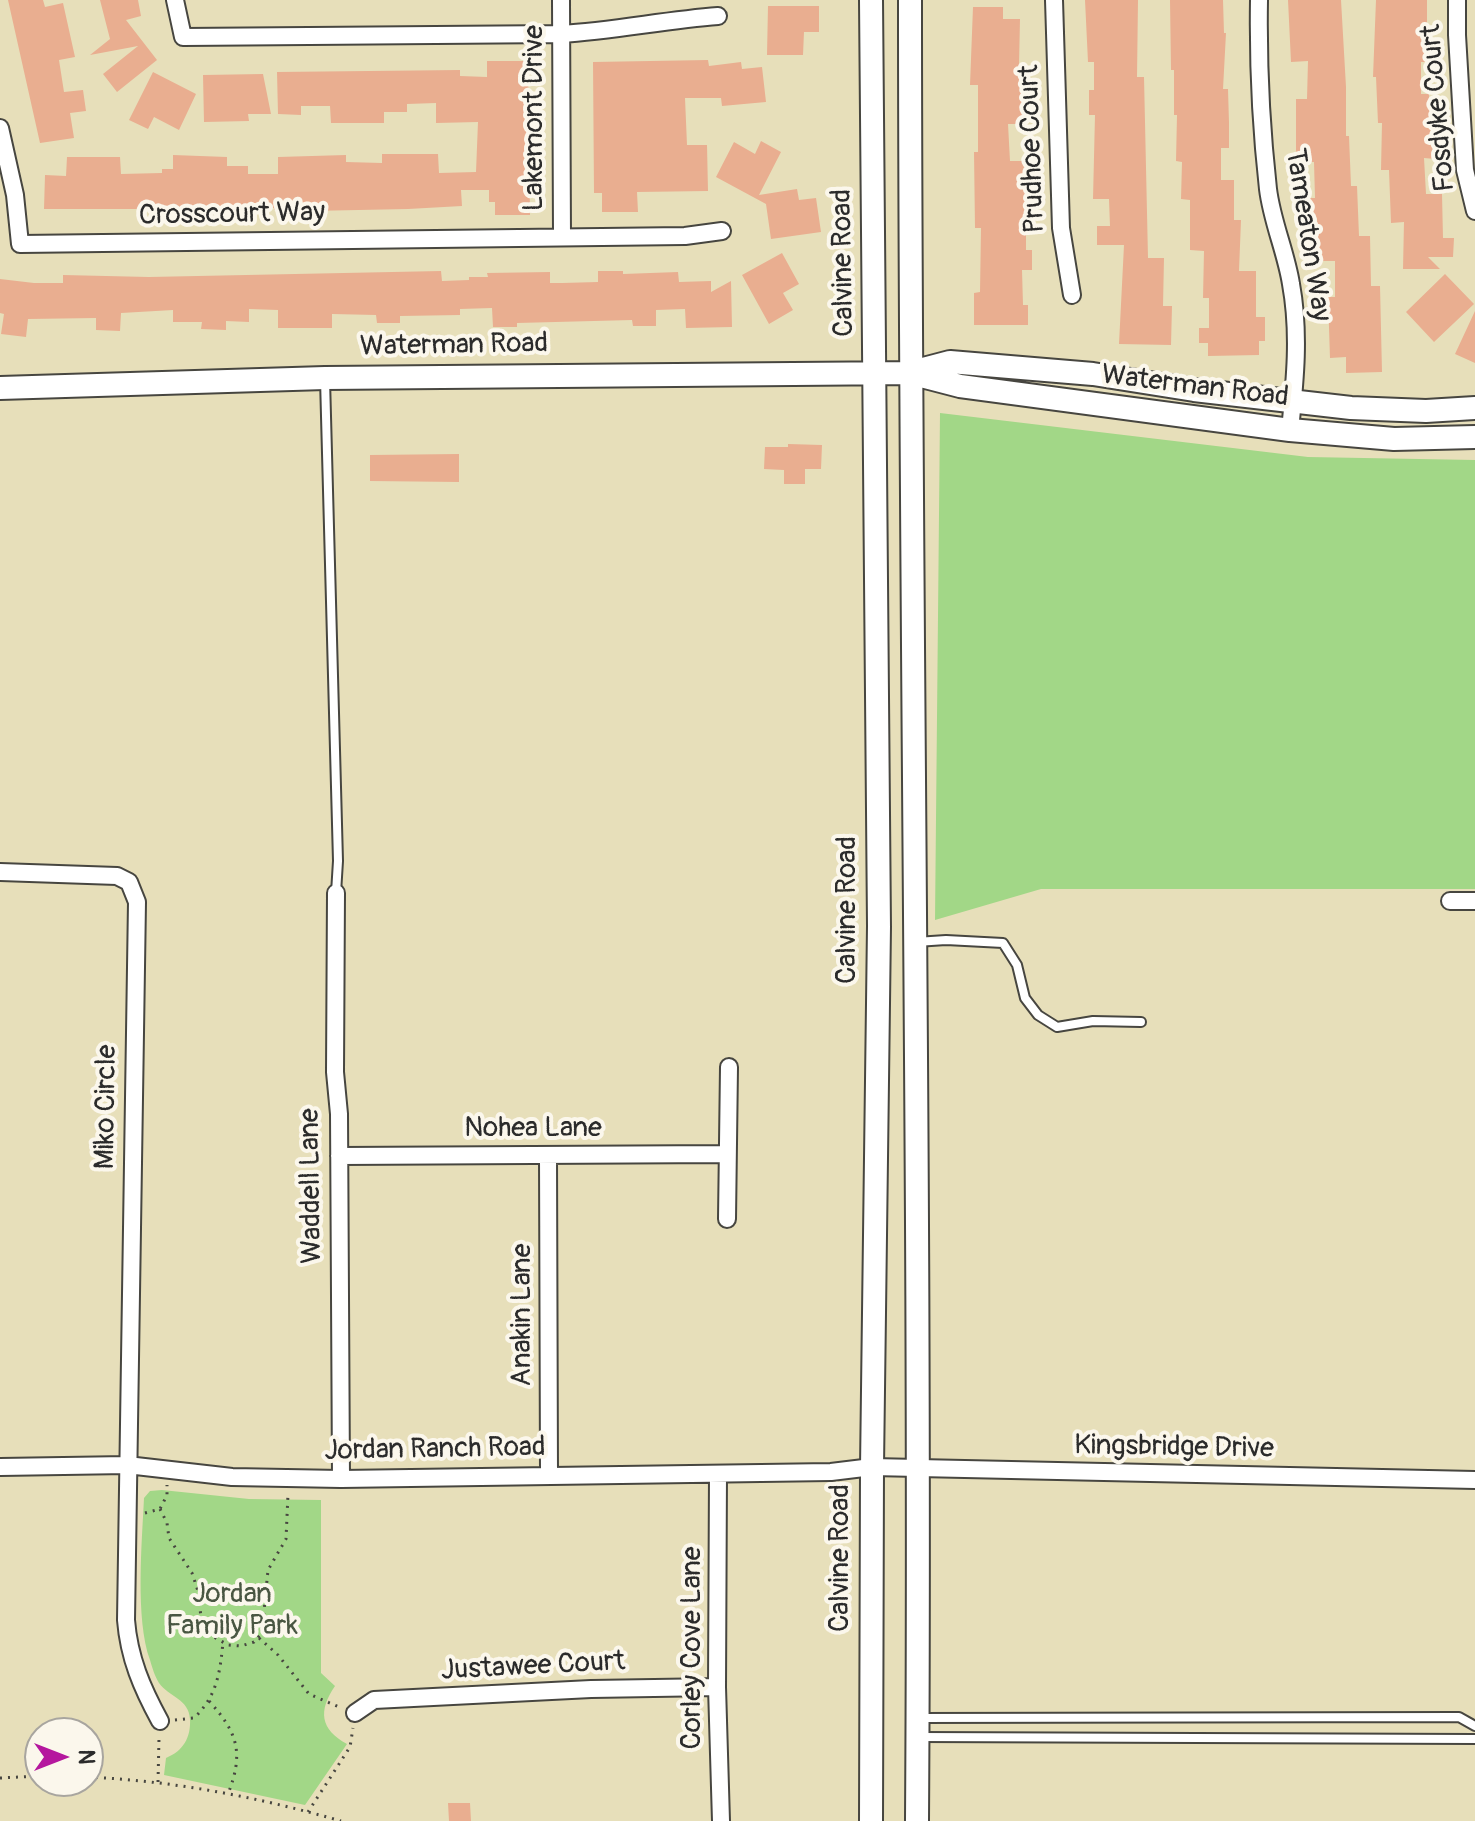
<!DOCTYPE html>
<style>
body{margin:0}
#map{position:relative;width:1475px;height:1821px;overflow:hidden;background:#e7dfba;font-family:Pangolin,sans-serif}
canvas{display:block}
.north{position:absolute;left:24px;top:1717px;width:80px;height:80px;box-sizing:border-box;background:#fbf7ec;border:2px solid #a8a59f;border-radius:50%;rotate:90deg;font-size:22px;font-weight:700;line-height:32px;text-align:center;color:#2b2b2b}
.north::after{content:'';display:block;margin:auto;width:28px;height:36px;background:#b5179e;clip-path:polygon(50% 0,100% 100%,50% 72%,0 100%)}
</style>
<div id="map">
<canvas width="1475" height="1821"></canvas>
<div class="north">N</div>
</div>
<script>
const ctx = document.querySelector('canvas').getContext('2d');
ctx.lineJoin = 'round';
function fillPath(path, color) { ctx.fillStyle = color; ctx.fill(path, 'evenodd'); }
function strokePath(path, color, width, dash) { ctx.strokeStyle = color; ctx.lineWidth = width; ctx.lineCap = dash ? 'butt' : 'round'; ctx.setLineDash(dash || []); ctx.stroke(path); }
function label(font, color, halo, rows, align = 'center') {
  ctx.font = font + ' Pangolin,sans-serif'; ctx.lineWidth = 8; ctx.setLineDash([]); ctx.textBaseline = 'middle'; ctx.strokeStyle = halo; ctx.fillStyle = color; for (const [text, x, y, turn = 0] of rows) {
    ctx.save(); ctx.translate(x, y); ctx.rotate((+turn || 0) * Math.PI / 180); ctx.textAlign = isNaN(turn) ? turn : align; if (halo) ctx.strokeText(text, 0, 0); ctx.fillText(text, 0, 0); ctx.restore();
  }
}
const green = new Path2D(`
 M940,413l368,44 167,3v429h-434l-106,31z
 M162,1490l87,9 72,1v173l14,13c-17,25 -15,43 12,58l-42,61 -141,-30 2,-17c17,-7 25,-20 24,-39 -1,-20 -21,-22 -31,-36 -4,-6 -7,-16 -9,-23 -15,-41 -8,-118 -6,-162l6,-7z`);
const building = new Path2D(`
 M8,0h35l2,7 18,-4 12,54 -16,3 5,32 19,-2 3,21 -16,2 4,25 -34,5z
 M100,0h38l3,16 -15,4 31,40 -40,32 -14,-18 35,-28 -48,9 20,-16z
 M1085,0h53l-1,77h7l4,181h16l-1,48h9l-1,39 -52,-1 5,-99h-27v-19h13l-1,-27h-16l2,-84h-6v-25h5v-28h-6z
 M1170,0h53l1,33h2l-3,56h5l1,34v25h-8v32h13v40h7l-2,51h17v46h9v24h-6v14l-51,1v-13h-9v-15h10v-30h-6l1,-47 -14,-1v-50l-9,-1 1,-37 -6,-1 1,-46h-3v-45h-3z
 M1288,0h53l5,87v49h3l2,50h6l2,50h11l1,50h9l2,86 -36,1v-16l-16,1 -2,-61h7v-36h-17l-1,-43h-12l-1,-20h11l-1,-36h-18v-63h11l1,-38 -17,1z
 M1376,0h51v62h-6v32h8l2,45h4v20l-11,-1 2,36h16l1,44h11l-1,19h-25l12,12h-37l1,-47 -13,1 -2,-53h-8l1,-47h-4l-2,-46h-3z
 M768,6h51v26h-15l-1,23h-36z
 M973,7h30v12h17l-1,47 5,-1 1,59h-17l2,37h16v89h6v20h-10l1,35h5v20h-54v-32l6,-1 1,-64h-6l-1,-76h4v-67h-8z
 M708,60l1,6 32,-4 1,7 20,-2 4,35 -44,4 -1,-8h-36l2,47h20l1,46 -71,1 1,20h-36v-19h-8l-1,-131z
 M487,61h41l2,154h-35v-13h-6v-12h-28l1,16 -54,3 -99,2 -35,-1v-2l-109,2v2h-16v-3h-105l1,-34 21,1 1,-19h53l1,17 41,-1v-4h11v-14l54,2v9h21v8h30v-17l68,-2v7l36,1v-9h56l1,19 37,-1 2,-50 -42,1v-20l-29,1v8h-23v11h-53l-1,-17h-29v9l-23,-1 -1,-42 183,-2v6l27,1z
 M153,72l43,22 -17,36 -25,-13 -6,12 -19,-9z
 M263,74l8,40h-23l1,7 -45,1 -1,-47z
 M761,141l20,11 -22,43 38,-6 2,11 17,-2 5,34 -50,7 -5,-35 -50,-27 18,-35 21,12z
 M782,253l17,31 -16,9 10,17 -24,14 -27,-49z
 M441,271l1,10 27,-1v-3h19l-1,-4 63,-1v11h12l36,-1v-11h25v3l55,-2 1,10 32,-1v11l20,-11 1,46 -46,1 -1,-19 -29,1v16h-23l-1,-6 -115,3v4h-24l-1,-19 -32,1v6l-60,1v7h-23l-1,-8 -44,-1v14h-54v-18l-29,-1v13l-23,-1v9l-25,-1 1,-7h-29v-12l-52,3 -1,18 -24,-1v-12l-68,1 -2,18 -25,-3 3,-20 -4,-1v-34l34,4h29v-8l86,2z
 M1445,274l29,30 -40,38 -28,-30z
 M1475,311v52l-20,-9z
 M788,444l34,1 -1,24h-16v15h-21v-14l-20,-1 1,-22h23z
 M459,454v28l-89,-1v-26z
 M448,1803h22l1,18h-22z`);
const path = new Path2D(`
 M160,1509l7,14 2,15 23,35 6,18 4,35 12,11 14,8 13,1 13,-4 8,-10 6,-62 18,-31 2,-45
 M145,1513l15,-4 7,-14v-10
 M259,1638l19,17 31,39 30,13
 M209,1701c29,32 35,52 19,93
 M175,1720l19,-2c23,-22 26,-45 29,-76
 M88,1777c86,4 170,20 253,44
 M0,1778l40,-2
 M158,1782l1,-44
 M308,1812l42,-65 3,-19`);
const lane = new Path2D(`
 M325,379l13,482 -2,32
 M916,942l30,-2 57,3 14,22 8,33 13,17 19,12 36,-6 48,1
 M918,1718l541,-1 16,9
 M918,1737l557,2`);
const street = new Path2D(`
 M175,0l8,37 378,-3c53,-3 104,-14 157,-18
 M561,0l1,235
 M1054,0l7,228 11,67
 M1259,0c-1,62 2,127 9,189 4,33 18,63 23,95 9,49 4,97 -1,146
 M1457,0v35l8,135 10,41
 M0,128l15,67 5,49 665,-8 37,-5
 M0,872l117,4 12,6 8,20 -11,718c3,38 16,68 34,101
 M336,893l-1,179 4,42 2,365
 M1450,901h25
 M339,1156l388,-2
 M548,1156l1,319
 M727,1219l2,-152
 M0,1467l127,-2 105,12 109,2 490,-7 41,-5 603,13
 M718,1474l-1,213 4,134
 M355,1713l19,-13 217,-11 126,-2`);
const secondary = new Path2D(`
 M910,0c0,607 11,1214 7,1821
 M912,372l38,-10 143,12 101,16 157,18 75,3 49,-3
 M0,388l325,-10 585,-5 50,13 330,44 104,9 81,-2
 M871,1821l1,-354 7,-541 -8,-926`);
const streetNames = [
 ["Fosdyke Court",1439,108,-95],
 ["Lakemont Drive",535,118,-90],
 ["Prudhoe Court",1033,149,-92],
 ["Crosscourt Way",232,215,-1],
 ["Tameaton Way",1307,235,81],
 ["Calvine Road",844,263,-91],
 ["Waterman Road",454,346,-1],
 ["Waterman Road",1195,387,7],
 ["Calvine Road",848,910,-90],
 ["Miko Circle",107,1107,-89],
 ["Nohea Lane",533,1129],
 ["Waddell Lane",312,1186,-91],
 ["Anakin Lane",523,1315,-90],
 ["Kingsbridge Drive",1174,1448,1],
 ["Jordan Ranch Road",435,1450,-1],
 ["Calvine Road",841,1558,-90],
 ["Corley Cove Lane",693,1648,-90],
 ["Justawee Court",533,1667,-3]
];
const parkNames = [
 ["Jordan",232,1595],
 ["Family Park",232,1627]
];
fillPath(green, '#a2d787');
fillPath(building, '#e9ae90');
strokePath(lane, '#474640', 12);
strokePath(street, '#474640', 20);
strokePath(secondary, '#474640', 26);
strokePath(path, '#474640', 3, [2, 6]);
strokePath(lane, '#fff', 8);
strokePath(street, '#fff', 16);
strokePath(secondary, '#fff', 22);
label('28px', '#2b2b2b', '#fbf7ec', streetNames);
label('28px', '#495642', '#fbf7ec', parkNames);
</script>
